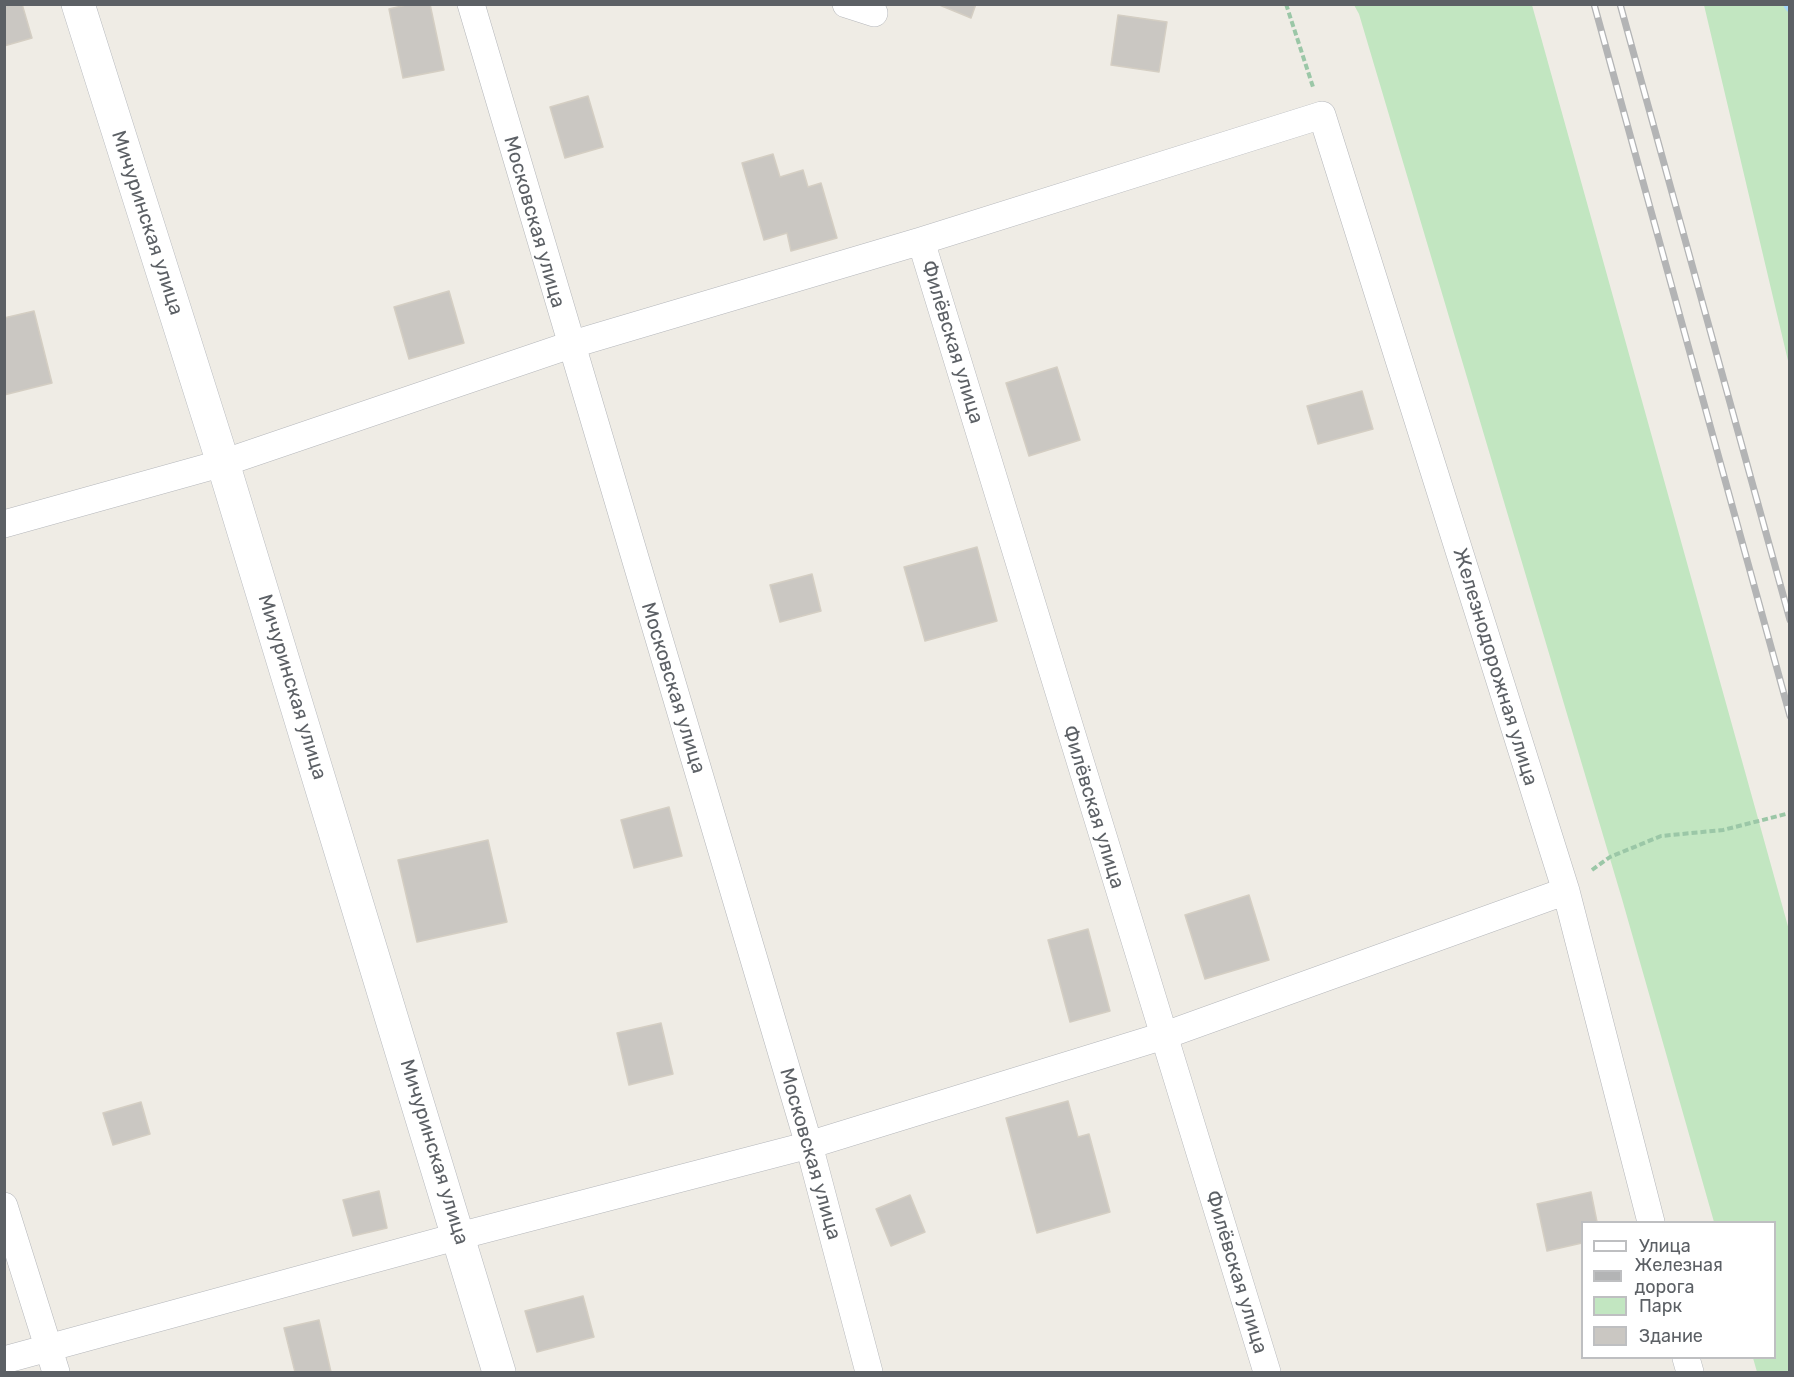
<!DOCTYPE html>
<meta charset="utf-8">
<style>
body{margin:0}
#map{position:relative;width:1794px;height:1377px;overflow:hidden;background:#efece5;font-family:Rubik,sans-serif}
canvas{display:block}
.frame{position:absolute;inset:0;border:6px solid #5c6065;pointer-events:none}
.legend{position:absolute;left:1581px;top:1221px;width:195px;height:138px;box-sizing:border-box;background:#fff;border:2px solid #bebfc1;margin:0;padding:8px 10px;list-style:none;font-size:18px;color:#5c6065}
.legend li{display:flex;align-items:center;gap:12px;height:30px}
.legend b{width:30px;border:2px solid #bebfc1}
</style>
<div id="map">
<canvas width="1794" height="1377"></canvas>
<div class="frame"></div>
<ul class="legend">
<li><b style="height:8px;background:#fff"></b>Улица</li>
<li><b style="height:8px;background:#b3b4b5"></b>Железная дорога</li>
<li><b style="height:16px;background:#c2e6c1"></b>Парк</li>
<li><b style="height:16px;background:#cac7c2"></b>Здание</li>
</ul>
</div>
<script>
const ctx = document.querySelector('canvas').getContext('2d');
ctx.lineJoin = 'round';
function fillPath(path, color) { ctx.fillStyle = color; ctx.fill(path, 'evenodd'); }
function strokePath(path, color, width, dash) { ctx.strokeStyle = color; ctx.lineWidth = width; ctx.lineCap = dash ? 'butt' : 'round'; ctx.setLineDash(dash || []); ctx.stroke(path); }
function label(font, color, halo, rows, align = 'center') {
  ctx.font = font + ' Rubik,sans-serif'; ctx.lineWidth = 4.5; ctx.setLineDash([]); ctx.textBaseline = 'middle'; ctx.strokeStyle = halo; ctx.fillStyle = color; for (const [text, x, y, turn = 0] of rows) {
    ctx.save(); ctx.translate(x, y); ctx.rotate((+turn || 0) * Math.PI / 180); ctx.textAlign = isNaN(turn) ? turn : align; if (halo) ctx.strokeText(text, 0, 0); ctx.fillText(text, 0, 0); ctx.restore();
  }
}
const green = new Path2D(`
 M1354,5h178l257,925v442h-32l-4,-14h21v-136h-60l-92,-323 -263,-885z
 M1704,5h85v360z`);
const stream = new Path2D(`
 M1788,4l2,3`);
const building = new Path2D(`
 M4,4h18l10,34 -28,8z
 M410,4h20l14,66 -41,8 -14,-69z
 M937,4h39l-5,14z
 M1118,15l49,7 -8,50 -48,-7z
 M588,96l15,51 -38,11 -15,-51z
 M773,154l7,23 23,-7 5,17 13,-4 16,55 -46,13 -4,-18 -23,7 -22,-77z
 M449,291l15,52 -55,16 -15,-52z
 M34,311l18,72 -48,12v-77z
 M1057,367l23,73 -51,16 -23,-73z
 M1362,391l11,38 -55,15 -11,-38z
 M977,547l20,74 -72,20 -21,-74z
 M812,574l9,37 -41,11 -10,-37z
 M669,807l13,49 -48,12 -13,-48z
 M488,840l19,82 -90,20 -19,-82z
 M1249,895l20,65 -64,19 -20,-64z
 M1088,929l22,82 -40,11 -22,-82z
 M661,1023l12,51 -44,11 -12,-52z
 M1068,1101l10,36 11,-3 21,78 -73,21 -31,-115z
 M141,1102l9,32 -37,11 -10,-32z
 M379,1191l8,37 -34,8 -10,-36z
 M1591,1192l6,30h-15v21l-35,8 -10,-47z
 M910,1195l15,37 -34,14 -15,-37z
 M583,1296l11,41 -57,15 -12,-41z
 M319,1320l12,52h-36l-11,-44z`);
const path = new Path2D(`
 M1286,4l27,83
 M1592,870l18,-13 51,-21 62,-6 67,-17`);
const street = new Path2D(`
 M471,4l338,1141 60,227
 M846,4l28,9
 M921,241l346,1131
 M4,524l219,-61 347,-118 351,-104 401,-126 244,776 85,331
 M4,1206l52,166
 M1686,1358l4,14
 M4,1360l455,-124 350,-91 354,-109 403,-145`);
const secondary = new Path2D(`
 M78,4l145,459 276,909`);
const rail = new Path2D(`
 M1594,4l196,712
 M1620,4l170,616`);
const streetNames = [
 ["Московская улица",534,222,74],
 ["Мичуринская улица",147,223,72],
 ["Филёвская улица",952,342,73],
 ["Железнодорожная улица",1495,667,73],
 ["Мичуринская улица",292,687,73],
 ["Московская улица",673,688,73],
 ["Филёвская улица",1093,807,73],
 ["Мичуринская улица",434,1152,73],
 ["Московская улица",810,1154,74],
 ["Филёвская улица",1236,1272,73]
];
fillPath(green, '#c2e6c1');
strokePath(stream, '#a5d8fe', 10);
fillPath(building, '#cac7c2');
strokePath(building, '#d4cec3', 1.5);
strokePath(street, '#b5b7bb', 28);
strokePath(secondary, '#b6b9be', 34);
strokePath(path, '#9bc7a7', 4, [6, 3]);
strokePath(street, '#fff', 27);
strokePath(secondary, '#fff', 33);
strokePath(rail, '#b3b4b5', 7);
strokePath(rail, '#fff', 4.5, [14]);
label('20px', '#5c6065', '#fff', streetNames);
</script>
